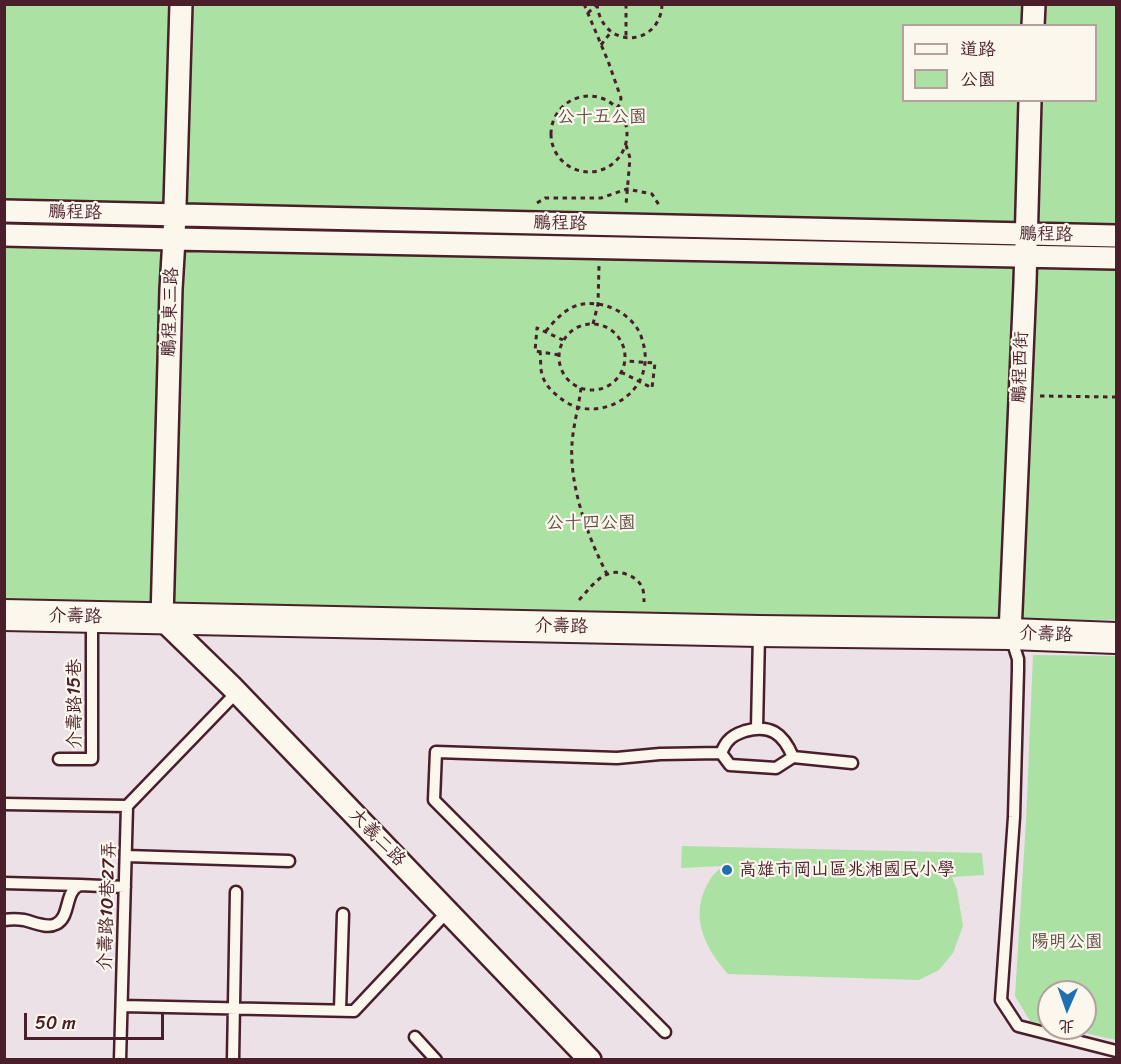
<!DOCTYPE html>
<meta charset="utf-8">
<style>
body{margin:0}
#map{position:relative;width:1121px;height:1064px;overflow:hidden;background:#ebe1e7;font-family:Sriracha,"LXGW WenKai TC",sans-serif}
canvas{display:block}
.frame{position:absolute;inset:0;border:6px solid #4a1f2b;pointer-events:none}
.legend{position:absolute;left:902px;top:24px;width:195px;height:78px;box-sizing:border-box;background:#fbf7ec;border:2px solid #b4a19f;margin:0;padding:8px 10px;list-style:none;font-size:18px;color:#4a1f2b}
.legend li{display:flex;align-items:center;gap:12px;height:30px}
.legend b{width:30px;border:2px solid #b4a19f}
.north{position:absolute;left:1037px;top:980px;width:60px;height:60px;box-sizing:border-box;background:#fbf7ec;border:2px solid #b4a19f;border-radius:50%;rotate:182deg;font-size:16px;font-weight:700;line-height:24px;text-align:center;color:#4a1f2b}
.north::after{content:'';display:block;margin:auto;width:21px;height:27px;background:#1f6fb2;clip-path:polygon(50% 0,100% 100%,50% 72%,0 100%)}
.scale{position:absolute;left:24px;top:1013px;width:140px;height:27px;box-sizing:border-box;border:3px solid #4a1f2b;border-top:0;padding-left:8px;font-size:18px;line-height:21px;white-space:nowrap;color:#4a1f2b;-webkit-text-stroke:4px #fbf7ec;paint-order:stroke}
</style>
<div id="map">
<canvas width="1121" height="1064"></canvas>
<div class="frame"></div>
<ul class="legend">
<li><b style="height:8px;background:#fbf7ec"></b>道路</li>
<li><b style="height:16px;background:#abe1a3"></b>公園</li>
</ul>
<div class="north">北</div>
<div class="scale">50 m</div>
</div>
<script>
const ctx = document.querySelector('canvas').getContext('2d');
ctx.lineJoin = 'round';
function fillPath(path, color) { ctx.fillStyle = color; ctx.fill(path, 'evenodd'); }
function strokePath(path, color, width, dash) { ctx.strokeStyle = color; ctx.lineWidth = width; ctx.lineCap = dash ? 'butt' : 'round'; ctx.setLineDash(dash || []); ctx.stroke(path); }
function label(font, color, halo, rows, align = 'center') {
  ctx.font = font + ' Sriracha,"LXGW WenKai TC",sans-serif'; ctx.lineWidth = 4.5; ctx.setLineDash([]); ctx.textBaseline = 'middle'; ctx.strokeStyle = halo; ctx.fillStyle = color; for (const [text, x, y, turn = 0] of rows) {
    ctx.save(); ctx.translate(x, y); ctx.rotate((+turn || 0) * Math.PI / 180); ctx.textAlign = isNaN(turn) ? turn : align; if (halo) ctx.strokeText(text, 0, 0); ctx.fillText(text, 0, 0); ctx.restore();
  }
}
const green = new Path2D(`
 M5,5h1111v615l-364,-5 -747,-15zM904,26h192v74h-192z
 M1033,655l83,1v384l-54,-12h23v-36h-36v33l-19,-4 -15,-25 11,-174z
 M682,846l300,7 2,22 -32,2 5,13 6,36 -10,27 -14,17 -20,10 -191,-6c-24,-27 -40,-60 -18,-94 3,-6 9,-10 13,-14l-42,2z`);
const path = new Path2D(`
 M584,4l24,57 13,37 -1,6 -3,4
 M597,4c5,47 64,43 65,0
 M626,4v33
 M588,13l8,-8
 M601,45l10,-13
 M551 134a38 38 0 1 1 76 0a38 38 0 1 1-76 0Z
 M626,145l4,13 -4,47
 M537,203l8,-5h56l26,-9 25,5 7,11
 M559 357a33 33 0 1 1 66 0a33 33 0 1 1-66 0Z
 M593,324l5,-20 1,-38
 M540,351c1,7 0,17 2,23 2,9 9,17 16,22 29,28 83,8 87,-33 1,-10 -1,-18 -4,-27 -6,-16 -22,-27 -38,-31 -29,-6 -41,7 -58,27
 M559,355l-24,-4 2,-23 26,12
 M621,372l31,16 3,-25 -30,-2
 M581,388c-2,18 -8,38 -9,56 -3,41 16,94 35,130
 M1040,396l76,1
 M579,600c8,-8 17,-22 29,-26 11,-5 29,2 34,13 2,4 2,11 2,15`);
const service = new Path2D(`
 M1011,637l7,22v11l-4,147 -13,183 17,26 98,25
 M757,728l2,-94
 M721,753c2,-4 4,-9 7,-12 4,-5 11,-8 17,-10 25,-7 38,2 48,26
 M59,759h33v-142
 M4,804l123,2
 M127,806l110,-114
 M126,856l163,5
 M4,883l76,2
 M4,920c7,-1 13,-1 20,0 9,2 23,9 32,4 15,-7 8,-33 24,-39l45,2
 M122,1006l232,5 94,-100
 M340,1010l3,-96
 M665,1032l-231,-232 2,-48 181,6 43,-4 61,-1 9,12 46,3 17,-11 59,6
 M415,1037l21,23
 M120,1060l7,-254
 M233,1060l3,-168`);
const minor = new Path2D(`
 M181,4l-7,235 -3,50 -9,330 69,67 359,374
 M1033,26l1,-22
 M4,211l1112,25
 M4,235l170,4 942,19
 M1010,634l15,-351 5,-183`);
const secondary = new Path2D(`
 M4,615l755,16 251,3 106,4`);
const markers = [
 [727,870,6,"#1f6fb2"]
];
const parkNames = [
 ["公十五公園",602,117],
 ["公十四公園",591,523],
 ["陽明公園",1067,942]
];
const streetNames = [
 ["鵬程路",75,213,1],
 ["鵬程路",560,224,1],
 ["鵬程路",1046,235,1],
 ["鵬程東三路",171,312,-88],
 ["鵬程西街",1021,367,-88],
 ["介壽路",75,617,1],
 ["介壽路",561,627,1],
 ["介壽路",1046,635,2],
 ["介壽路15巷",75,704,-90],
 ["大義二路",377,838,46],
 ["介壽路10巷27弄",108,906,-88]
];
const poiNames = [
 ["高雄市岡山區兆湘國民小學",739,870]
];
fillPath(green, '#abe1a3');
strokePath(service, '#4a1f2b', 15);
strokePath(minor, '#4a1f2b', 26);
strokePath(secondary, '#4a1f2b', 34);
strokePath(path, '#4a1f2b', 3, [4.5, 4.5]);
strokePath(service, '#fbf7ec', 10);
strokePath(minor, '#fbf7ec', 21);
strokePath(secondary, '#fbf7ec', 30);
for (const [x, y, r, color] of markers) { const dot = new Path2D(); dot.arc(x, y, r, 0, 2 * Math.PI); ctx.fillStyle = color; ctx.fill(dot); strokePath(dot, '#fbf7ec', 2); }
label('18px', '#625049', '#fbf7ec', parkNames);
label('18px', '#4a1f2b', '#fbf7ec', streetNames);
label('18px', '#4a1f2b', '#fbf7ec', poiNames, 'left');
</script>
